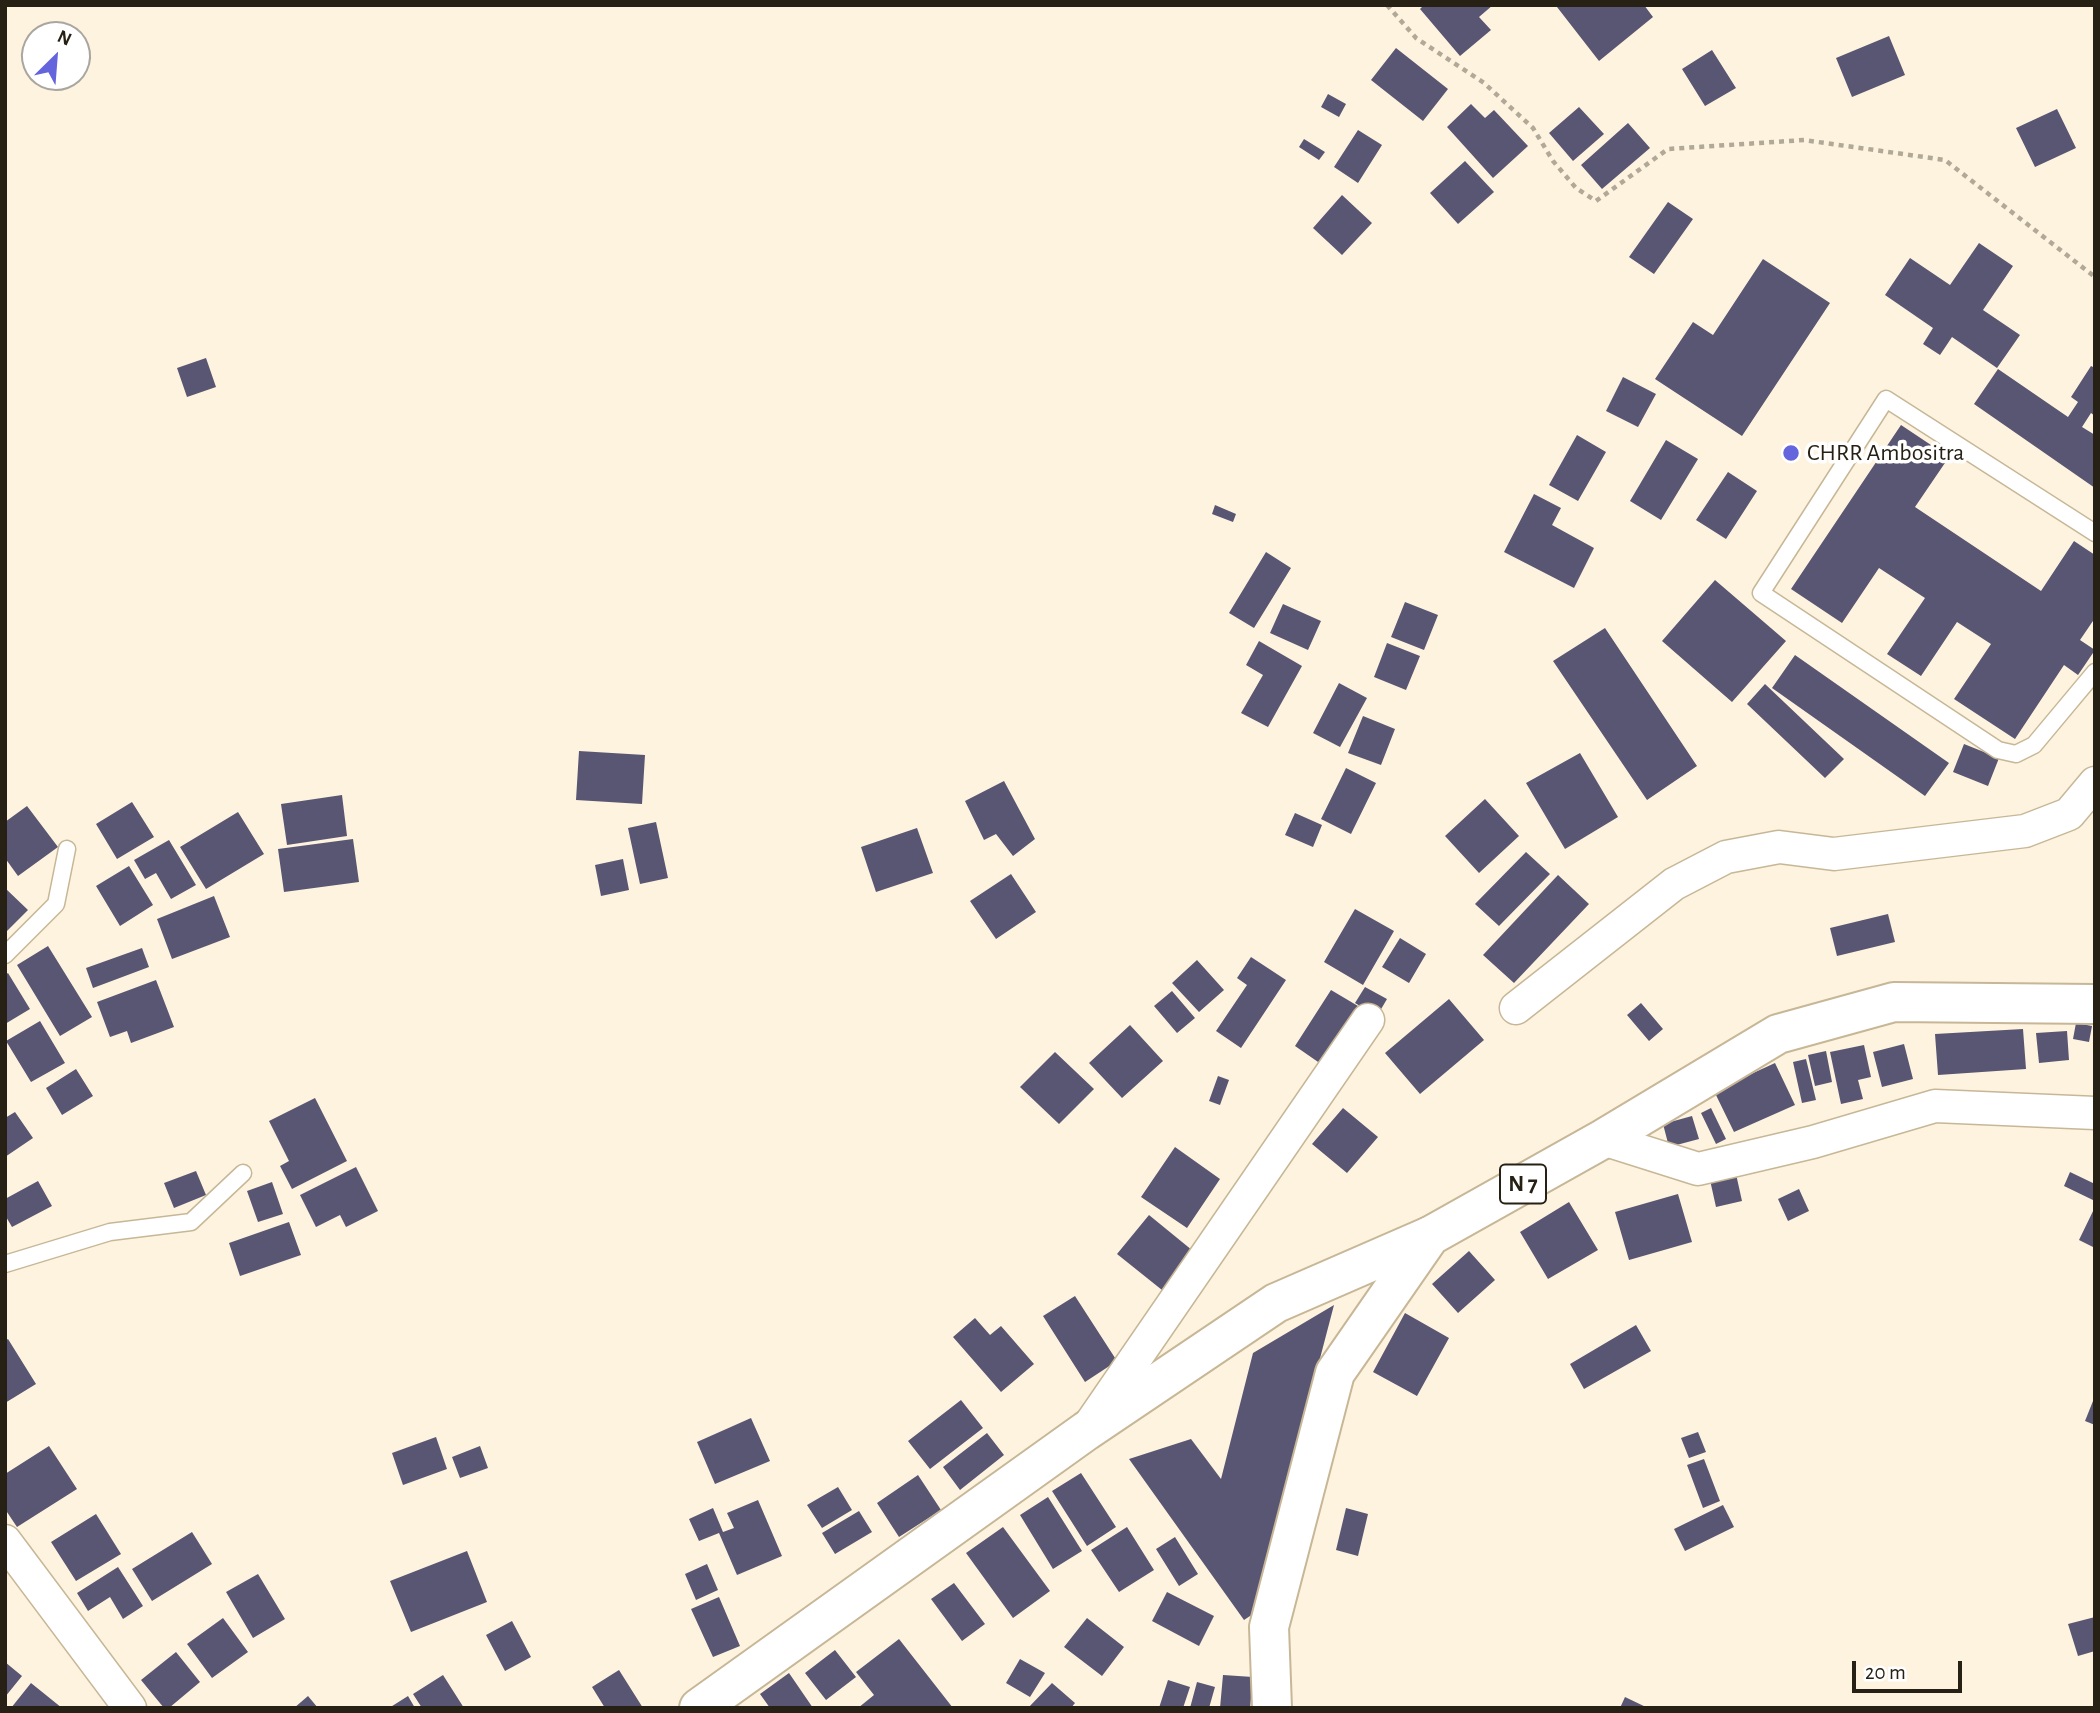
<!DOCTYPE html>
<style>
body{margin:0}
#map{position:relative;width:2100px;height:1713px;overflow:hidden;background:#fdf3df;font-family:"Alegreya Sans",sans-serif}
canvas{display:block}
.frame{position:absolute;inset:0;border:7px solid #272115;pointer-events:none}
.north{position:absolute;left:21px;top:21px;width:70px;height:70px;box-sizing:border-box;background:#fff;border:2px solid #a9a6a1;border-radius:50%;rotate:25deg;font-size:19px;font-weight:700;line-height:28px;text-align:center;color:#272115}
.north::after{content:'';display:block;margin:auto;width:24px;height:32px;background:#6464dd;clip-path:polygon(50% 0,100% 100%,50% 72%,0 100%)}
.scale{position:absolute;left:1852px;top:1661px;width:110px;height:32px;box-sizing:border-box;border:4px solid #272115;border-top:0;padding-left:9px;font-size:21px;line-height:24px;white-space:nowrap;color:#272115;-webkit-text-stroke:5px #fff;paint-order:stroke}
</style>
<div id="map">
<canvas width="2100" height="1713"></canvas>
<div class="frame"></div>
<div class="north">N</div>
<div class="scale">20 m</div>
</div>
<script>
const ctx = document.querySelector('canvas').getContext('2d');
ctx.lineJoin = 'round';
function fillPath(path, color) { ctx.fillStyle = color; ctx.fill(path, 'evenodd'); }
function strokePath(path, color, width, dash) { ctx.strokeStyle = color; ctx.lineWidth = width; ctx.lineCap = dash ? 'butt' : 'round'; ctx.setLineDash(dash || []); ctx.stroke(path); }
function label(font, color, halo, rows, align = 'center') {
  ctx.font = font + ' "Alegreya Sans",sans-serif'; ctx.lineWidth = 7; ctx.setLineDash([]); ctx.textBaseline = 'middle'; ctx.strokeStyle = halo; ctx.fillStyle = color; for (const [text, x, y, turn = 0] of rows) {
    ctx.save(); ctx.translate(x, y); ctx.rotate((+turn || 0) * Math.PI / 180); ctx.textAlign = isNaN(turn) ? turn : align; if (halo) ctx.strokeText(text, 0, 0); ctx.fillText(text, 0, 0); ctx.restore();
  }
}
const building = new Path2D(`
 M1424,5h69l-14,12 12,13 -31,26 -40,-47z
 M1559,5h85l9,12 -54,44 -42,-54z
 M1889,36l16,39 -53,22 -16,-39z
 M1396,48l52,41 -25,32 -52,-41z
 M1712,50l24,38 -31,18 -23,-37z
 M1328,94l18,10 -7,13 -18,-10z
 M1471,104l14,14 9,-8 34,36 -35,32 -46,-51z
 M1579,107l25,27 -31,27 -24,-28z
 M2057,109l19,39 -41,19 -19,-39z
 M1628,123l22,25 -48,41 -21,-24z
 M1358,130l24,15 -24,38 -24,-16z
 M1304,139l21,13 -6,8 -20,-13z
 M1465,161l29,31 -36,32 -28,-31z
 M1342,195l30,28 -30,32 -29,-27z
 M1668,202l25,17 -39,55 -25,-17z
 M1979,243l34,23 -30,44 37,25 -23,33 -45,-31 -12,18 -17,-11 10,-16 -48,-33 25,-37 40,27z
 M1763,259l67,44 -88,133 -87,-57 38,-57 20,13z
 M206,358l10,29 -29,10 -10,-29z
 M2091,366l4,2v48l-4,-3 -9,14 13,8v53l-121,-84 24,-35 70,48 10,-15 -7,-5z
 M1623,377l33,17 -18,33 -32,-16z
 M1901,425l48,32 -34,50 126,84 33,-50 21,14v63l-15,22 15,10 -17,25 -14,-10 -49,74 -61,-40 37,-55 -34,-22 -36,54 -34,-22 38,-56 -46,-30 -37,55 -51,-34z
 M1577,435l29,17 -28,49 -29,-16z
 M1666,440l32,19 -37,61 -31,-19z
 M1728,472l29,19 -31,48 -30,-19z
 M1534,494l27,14 -9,17 42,23 -20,40 -70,-36z
 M1215,505l21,9 -3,8 -21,-8z
 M1266,552l25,16 -37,60 -25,-15z
 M1715,580l71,61 -54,61 -70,-61z
 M1405,602l33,13 -14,35 -33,-13z
 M1283,604l38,17 -13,29 -38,-17z
 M1605,628l92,138 -50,34 -94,-139z
 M1259,641l43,25 -34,61 -27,-14 22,-38 -17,-10z
 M1387,643l33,13 -14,34 -32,-13z
 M1795,655l154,108 -24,33 -153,-108z
 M1339,683l28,15 -27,49 -27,-14z
 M1765,684l79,75 -19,19 -78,-74z
 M1363,716l32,13 -14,36 -33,-12z
 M1964,744l35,14 -11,28 -35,-14z
 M579,751l66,4 -3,49 -66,-4z
 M1580,753l38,64 -53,32 -39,-66z
 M1346,768l30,15 -25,51 -30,-15z
 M1004,781l31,58 -22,17 -17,-22 -12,6 -19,-39z
 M342,795l5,41 -60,9 -6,-41z
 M1485,799l34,37 -40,37 -34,-37z
 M132,802l22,35 -37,22 -21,-35z
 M27,806l31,41 -40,29 -13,-18v-36z
 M238,812l26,42 -58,35 -26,-42z
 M1295,813l27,12 -9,22 -28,-12z
 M656,822l12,56 -28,6 -12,-56z
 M917,828l16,45 -57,19 -15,-45z
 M353,839l6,43 -75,10 -6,-43z
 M169,840l27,45 -25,14 -15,-26 -11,6 -11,-19z
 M1526,852l24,22 -51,52 -24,-22z
 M623,859l6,31 -28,6 -6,-31z
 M129,866l24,39 -33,21 -24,-40z
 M1011,874l25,38 -40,27 -26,-38z
 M1558,875l31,29 -75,79 -31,-28z
 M5,888l23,22 -23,23z
 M214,896l16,41 -58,22 -15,-40z
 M1355,909l39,22 -31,54 -39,-23z
 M1888,914l7,28 -58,14 -7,-28z
 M1400,938l26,16 -17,29 -27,-16z
 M48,946l44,71 -32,19 -43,-71z
 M142,948l7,19 -56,21 -7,-20z
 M1251,957l35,23 -45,68 -25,-17 31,-46 -10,-7z
 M1197,960l27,30 -25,22 -27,-29z
 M8,973l22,36 -25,15v-49z
 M156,980l18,47 -43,16 -4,-12 -17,6 -13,-35z
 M1365,987l22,12 -10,17 -22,-13z
 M1331,990l27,16 -37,58 -26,-18z
 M1172,991l23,27 -18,15 -23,-27z
 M1449,999l35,41 -64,54 -35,-41z
 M1641,1003l22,26 -14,12 -22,-26z
 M40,1021l25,42 -34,19 -25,-41z
 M2076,1023l16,3 -3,16 -16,-3z
 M1130,1025l33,36 -41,37 -33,-35z
 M2023,1029l3,40 -88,6 -3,-41z
 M2067,1031l2,29 -30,3 -3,-30z
 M1904,1044l9,35 -31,8 -9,-35z
 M1864,1045l7,32 -13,3 5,19 -22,5 -11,-52z
 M1826,1051l6,31 -17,4 -7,-31z
 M1055,1052l39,37 -35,35 -39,-37z
 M1806,1059l10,41 -14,3 -9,-41z
 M1775,1063l20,42 -61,27 -20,-41z
 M76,1069l17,27 -31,19 -16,-27z
 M1218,1076l11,4 -9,25 -11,-4z
 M315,1098l32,63 -55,28 -12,-23 9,-5 -20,-40z
 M1343,1108l35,29 -31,36 -35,-29z
 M1711,1108l15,31 -10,5 -15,-31z
 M15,1112l18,26 -28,19v-39z
 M1692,1116l7,23 -30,8 -6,-23z
 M1175,1147l45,32 -33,49 -46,-31z
 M356,1167l22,44 -32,16 -6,-12 -24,12 -16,-32z
 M196,1171l10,24 -32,13 -10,-25z
 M2070,1172l25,12v17l-31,-15z
 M1736,1174l6,27 -26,6 -6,-27z
 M38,1181l14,25 -40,21 -7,-12v-16z
 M272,1182l11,32 -25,8 -11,-31z
 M1799,1189l10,22 -21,10 -10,-22z
 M1678,1194l14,48 -63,18 -14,-48z
 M1569,1202l29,48 -50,29 -28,-47z
 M2095,1207v41l-16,-8z
 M1149,1215l49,40 -31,39 -50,-40z
 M289,1222l12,33 -61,21 -11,-33z
 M1469,1251l26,29 -37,33 -26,-29z
 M1075,1296l42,65 -32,21 -42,-66z
 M1334,1305l-81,309 -9,6 -115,-161 62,-20 30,40 32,-126z
 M1405,1313l44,25 -32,58 -44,-24z
 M975,1318l15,17 11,-9 33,38 -33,28 -48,-55z
 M1636,1325l15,26 -67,38 -14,-25z
 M8,1339l28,45 -31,19v-62z
 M2095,1396v29l-10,-4z
 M961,1400l22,28 -53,41 -22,-28z
 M751,1418l19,43 -55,23 -18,-42z
 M1698,1432l8,20 -17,6 -8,-20z
 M987,1433l17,22 -44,35 -17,-23z
 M436,1437l11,32 -44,16 -11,-32z
 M49,1446l28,43 -60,38 -12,-18v-35z
 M480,1446l8,22 -28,10 -8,-21z
 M1704,1459l16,42 -17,7 -16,-43z
 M1081,1473l35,54 -29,19 -35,-55z
 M918,1475l23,35 -42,27 -22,-34z
 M838,1487l14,23 -30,18 -15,-23z
 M1048,1497l34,54 -29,18 -33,-54z
 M758,1500l24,56 -45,19 -18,-42 -20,8 -10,-22 24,-11 10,24 11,-4 -7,-15z
 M1723,1505l11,22 -49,24 -11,-22z
 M1346,1508l22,6 -10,42 -22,-6z
 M859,1511l13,21 -37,22 -13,-21z
 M96,1514l25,40 -45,27 -25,-39z
 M1003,1527l47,64 -37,27 -47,-65z
 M1127,1527l27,43 -35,22 -28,-42z
 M192,1532l20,32 -60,37 -20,-32z
 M1175,1537l23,37 -19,12 -23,-37z
 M467,1551l20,51 -76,30 -21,-51z
 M707,1564l11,26 -22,10 -11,-26z
 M118,1567l25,39 -20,13 -13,-22 -22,14 -11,-18z
 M258,1574l27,45 -32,19 -27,-46z
 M954,1583l31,41 -23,17 -31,-42z
 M1167,1592l47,24 -15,30 -47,-25z
 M719,1597l21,49 -27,11 -22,-48z
 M2095,1617v34l-17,5 -10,-32z
 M223,1618l25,34 -36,26 -25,-34z
 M1087,1618l37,29 -22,29 -38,-29z
 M512,1621l19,36 -26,14 -19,-36z
 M899,1639l54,69h-95l16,-13 -18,-23z
 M835,1650l21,27 -30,23 -21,-27z
 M176,1652l24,30 -31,26h-5l-23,-28z
 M1020,1659l25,14 -15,24 -24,-14z
 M5,1662l17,14 -17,21z
 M619,1670l24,38h-38l-13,-21z
 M789,1673l24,35h-43l-10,-14z
 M443,1675l21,33h-42l-9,-14z
 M1223,1675l30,2 -3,31h-30z
 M1168,1680l22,7 -7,21h-24z
 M1197,1682l18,5 -6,21h-19z
 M31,1683l31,25h-51z
 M1052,1683l23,20 -4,5h-43z
 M308,1696l10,12h-24z
 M408,1696l7,12h-26z
 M1625,1697l23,11h-28z`);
const path = new Path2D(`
 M1387,5l29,33 68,45 49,45 20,33 23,27 20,13 72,-52 136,-9 141,20 150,117`);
const service = new Path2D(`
 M2095,533l-209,-134 -125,194 237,157 18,4 18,-9 61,-73
 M5,955l51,-51 11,-55
 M5,1264l105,-32 81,-10 52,-49`);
const minor = new Path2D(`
 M1516,1008l158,-124 52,-27 53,-10 55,7 191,-23 44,-17 26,-31
 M1603,1139l95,30 115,-27 122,-36 160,7
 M1091,1423l277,-403
 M5,1541l125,167`);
const tertiary = new Path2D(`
 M699,1708l387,-277 190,-128 154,-67`);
const primary = new Path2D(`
 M1272,1708l-3,-81 66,-254 95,-137 173,-97 175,-105 116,-32 201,2`);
const markers = [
 [1791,453,9,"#6464dd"]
];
const shields = [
 [1523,1184,46]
];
const shieldNames = [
 ["N 7",1523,1184]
];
const poiNames = [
 ["CHRR Ambositra",1807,453]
];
fillPath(building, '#595673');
strokePath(service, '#c7b797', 19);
strokePath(minor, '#c7b797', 35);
strokePath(tertiary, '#c7b797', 42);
strokePath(primary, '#c7b797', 42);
strokePath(path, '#b1a897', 4.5, [5, 5]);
strokePath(service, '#fff', 16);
strokePath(minor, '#fff', 32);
strokePath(tertiary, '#fff', 38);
strokePath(primary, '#fff', 38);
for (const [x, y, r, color] of markers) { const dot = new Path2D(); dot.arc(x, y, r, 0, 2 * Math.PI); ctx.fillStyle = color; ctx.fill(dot); strokePath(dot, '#fff', 2.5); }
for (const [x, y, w] of shields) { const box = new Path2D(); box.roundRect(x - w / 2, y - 19.5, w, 39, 5); ctx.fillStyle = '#fff'; ctx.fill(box); strokePath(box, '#272115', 2); }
label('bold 23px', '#272115', null, shieldNames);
label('24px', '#272115', '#fff', poiNames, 'left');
</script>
